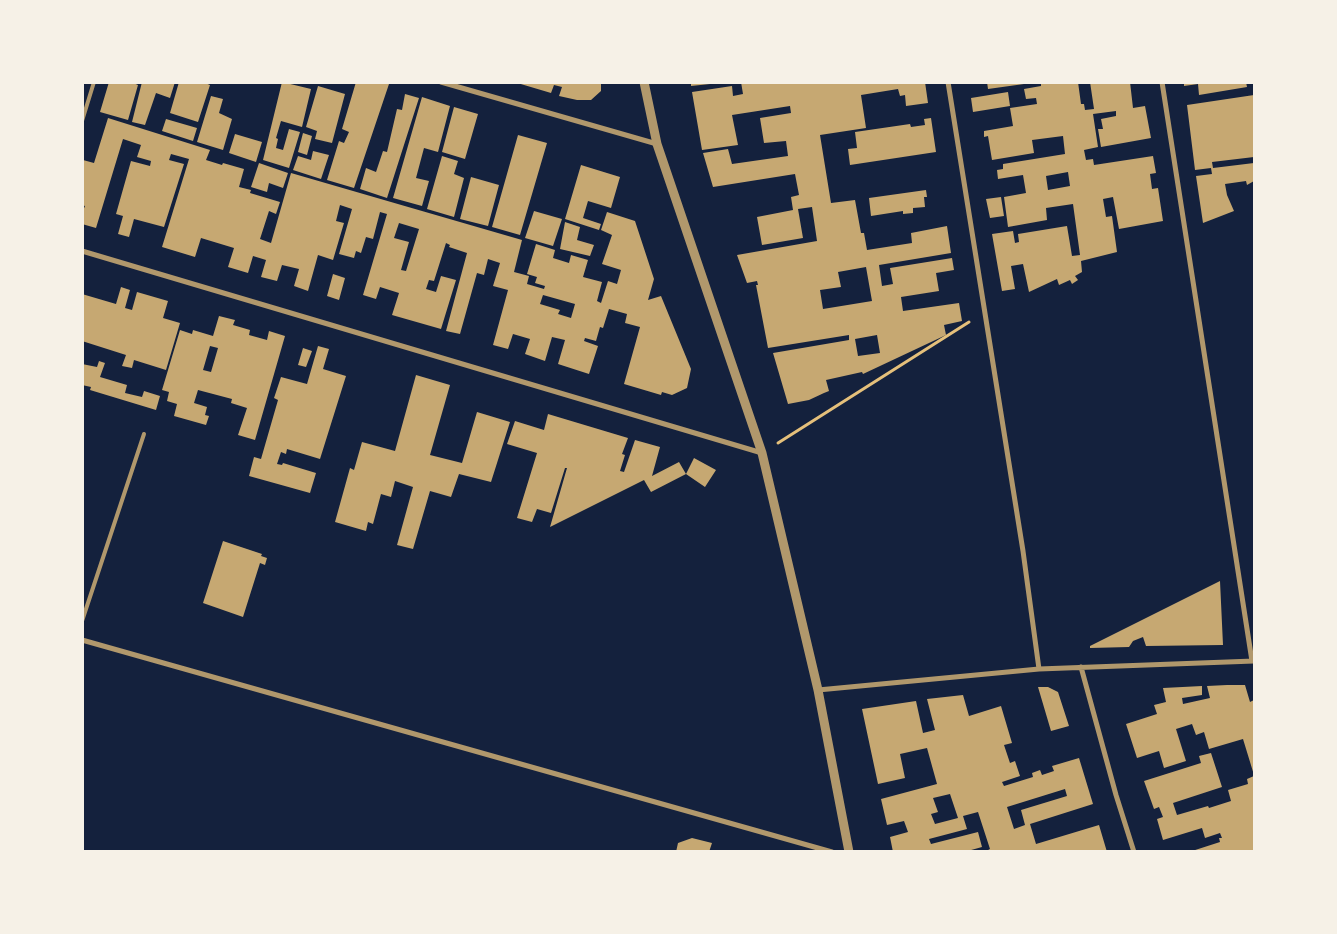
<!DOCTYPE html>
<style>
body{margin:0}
#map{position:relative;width:1337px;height:934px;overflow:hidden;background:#14213d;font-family:"PT Sans",sans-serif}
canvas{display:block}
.frame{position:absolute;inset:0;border:84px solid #f6f1e7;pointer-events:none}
</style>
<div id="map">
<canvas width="1337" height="934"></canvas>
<div class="frame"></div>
</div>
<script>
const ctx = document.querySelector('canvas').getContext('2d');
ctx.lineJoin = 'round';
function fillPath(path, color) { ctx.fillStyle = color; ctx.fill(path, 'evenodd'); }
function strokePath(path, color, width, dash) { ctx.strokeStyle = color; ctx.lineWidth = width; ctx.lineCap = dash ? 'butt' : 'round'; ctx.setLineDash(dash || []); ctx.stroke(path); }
const building = new Path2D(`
 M109,82h22l7,3 -10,35 -28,-8z
 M142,82h33l-5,16 -14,-5 -11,32 -13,-3z
 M179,82h24l7,3 -12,37 -28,-9z
 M282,82l29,7 -9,38 -21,-6 -5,17 2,1 -2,9 7,2 6,-21 11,3 -11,36 -26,-8z
 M356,82h27l6,2 -35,104 -27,-8 12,-39 5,2 5,-11 -7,-3z
 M514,82h87v9l-10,9h-14l-18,-4 3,-9 -8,-2 -3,8z
 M691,82h19v2l-19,2z
 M741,82h184l3,21 -22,3 -1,-11 -5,1 -2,-7 -37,6 5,33 -46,7 11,68 24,-3 6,33h3l3,17 45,-7 -1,-10 36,-7 4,27 -72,12 3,21 11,-2 -3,-16 62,-10 2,12 -18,3 3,18 -38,6 2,14 56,-8 3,18 -18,4 2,10 -83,39 -1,-2 -36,8 3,11 -5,2 -15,7 -21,4 -15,-51 76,-13v-5l-81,13 -12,-63h2l-1,-4 -10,2 -10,-28 80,-14 -5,-34 -14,2 5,29 -41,7 -5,-28 36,-7 -2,-13 8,-2 -4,-21 -82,13 -10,-34 25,-4 4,15 56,-8 -2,-15 -22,2 -4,-25 31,-5 -1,-7 -58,9 6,30 -36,5 -10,-58 40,-6 1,10 10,-2zM866,267l6,34 -49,8 -3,-19 21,-3 -3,-15zM877,335l3,18 -22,3 -3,-17z
 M987,82h37v2l-36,5z
 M1041,82h37l3,22h3l1,6 9,-1 -4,-27h40l3,26 12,-2 6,32 -50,9 -3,-18h5l-2,-10 15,-3v-5l-23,3 5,33 -14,3 2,10 7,-1 1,6 59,-9 3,17 -6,1 2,15 6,-1 5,33 -44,8 -6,-32 -10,2 3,18 6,-1 5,36 -36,9 1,11 -7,4 3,4 -6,4 -2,-4 -11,5 -2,-6 -28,13 -6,-28 -12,2 4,23 -13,2 -10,-57 21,-3 2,12 4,-1 -1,-8 49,-8 5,30 8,-1 -7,-51 -27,4 1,12 -39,7 -4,-30 22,-4 -3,-18 -25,4 -1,-9 6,-1v-5l62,-10 -2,-18 -31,4 2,13 -42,7 -4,-24 -4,1v-6l29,-5 -3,-18 27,-4 -1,-6 -10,1 -2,-10 17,-3zM1068,172l2,14 -22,4 -2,-14z
 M1184,82h62l1,5 -48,8 -1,-11 -14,2z
 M318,86l27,8 -13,49 -17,-4 2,-8 -11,-4z
 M1008,92l2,14 -37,6 -2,-14z
 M405,94l14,4 -32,100 -27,-9 6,-21 10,4 7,-21 4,1 10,-43 5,1z
 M1254,95v62l-42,5 1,6 41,-5v18l-7,4 -1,-4 -21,3 2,11 7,16 -31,12 -7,-47 16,-2 -1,-6 -16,2 -8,-65z
 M211,96l12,3 -4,14 13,6 -9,31 -26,-8z
 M422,97l28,9 -12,46 -14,-4 -8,30 13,3 -7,25 -29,-8z
 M454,107l24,7 -13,45 -23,-7z
 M108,118l102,32 -4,10 16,5 1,-2 21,6 -5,18 12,3 -1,3 30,9 -4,12 -7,-3 -9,28 11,4 20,-70 231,67 -8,32 15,4 -2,8 17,5 1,-3 -10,-3 2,-6 -10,-3 9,-30 19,6 -2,8 16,5 2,-8 17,5 -5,17 19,5 -5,19 4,2 7,-22 9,3 4,-14 -19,-6 10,-29 -11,-5 6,-18 28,9 19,58 -6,21 13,-4 30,73 -4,19 -15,7 -10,-3 -1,3 -37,-11 16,-57 -15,-4 2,-9 -18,-5 -6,19 -3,-1 -4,14 -11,-3 -1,3 14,5 -9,28 -31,-10 7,-24 -13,-3 -7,24 -20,-7 5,-15 -17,-5 -5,15 -15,-4 15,-55 -15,-4 7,-23 -12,-4 -4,16 -7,-2 -17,61 -14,-3 21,-78 -18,-6 1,-2 -4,-2 -12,38 -5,-1 -3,9 10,3 5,-16 15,4 -15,49 -49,-14 7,-22 -19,-6 -4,12 -13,-4 24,-81 -7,-2 -7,27 -7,-2 -5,16 -5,-2 -2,7 -15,-4 13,-45 -12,-4 -4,16 8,2 -11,37 -15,-5 -10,36 -14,-5 5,-17 -17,-4 -5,16 -16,-4 5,-17 -13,-4 -5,17 -20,-6 6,-19 -33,-10 -6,19 -33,-10 27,-88 -18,-5 -2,6 15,4 -20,63 -30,-8 -5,18 -11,-3 5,-18 -7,-2 15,-53 19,5 1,-5 -14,-4 4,-12 -18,-6 -27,89 -14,-4v-11l3,-7 -3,-1v-42l1,-3 11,3zM399,223l20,6 -13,42 -5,-1 8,-28 -15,-4zM543,295l32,9 -4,14 -13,-4 2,-4 -20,-6z
 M931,118l5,34 -86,13 -2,-16 9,-1 -2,-16 55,-8 1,3 14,-2 -1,-6z
 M166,119l31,9 -4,13 -31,-10z
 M303,133l9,3 -5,19 -9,-3z
 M235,134l27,8 -6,20 -27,-9z
 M518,135l29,8 -27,92 -28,-8z
 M313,151l16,4 -8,24 -28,-9 5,-14 13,4z
 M442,156l16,5 -4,13 10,4 -10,39 -27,-8z
 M259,163l29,10 -5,15 -14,-5 -2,9 -16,-5z
 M581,165l39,12 -9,31 -23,-7 -5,17 18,6 -2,6 -34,-11z
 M471,177l28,8 -11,41 -28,-7z
 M926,190l1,7h-3l1,10 -12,1v5l-10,1v-3l-32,5 -2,-18z
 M1001,197l3,19 -14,2 -4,-19z
 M534,211l28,8 -9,27 -28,-8z
 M565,222l15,5 -3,13 17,5 -4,11 -30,-7z
 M333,274l12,4 -6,22 -12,-4z
 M121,287l9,3 -5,18 7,2 5,-18 31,9 -5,17 17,5 -14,47 -32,-10 -2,8 -10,-2 4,-11 -44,-14v-47l34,10z
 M219,316l16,4 -2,5 17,5 -1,5 18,5 2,-9 16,5 -30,104 -17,-5 9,-27 -16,-5 1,-4 -34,-9 -4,13 13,4 -2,8 4,1 -3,9 -32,-9 3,-12 -10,-3 2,-9 -7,-2 18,-60 12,4 1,-4 20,6zM210,346l8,2 -7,24 -8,-2z
 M318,346l11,3 -6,20 23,7 -26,83 -33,-10 -1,5 -5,-2 -4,12 5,1 1,-2 33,10 -6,20 -61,-17 5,-19 7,2 17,-59 -4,-2 7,-21 26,7z
 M303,348l9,3 -6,16 -8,-2z
 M99,361l6,2 -5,14 27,8 -2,8 17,4 2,-6 16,5 -4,14 -66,-20 1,-3 -9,-2v-21l15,3z
 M416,375l34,10 -20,70 32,8 15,-51 33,10 -19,60 -32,-8 -8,23 -21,-6 -17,58 -16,-4 16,-58 -18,-6 -4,16 -10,-3 -8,30 -5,-2 -2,9 -31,-9 15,-54 4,2 8,-28 33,9z
 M548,414l80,24 -6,16 3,1 -5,16 4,1 11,-32 25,7 -8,29 27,-14 7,12 8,-16 22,12 -11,17 -19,-13 -35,18 -7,-12 -94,47 17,-59h-2l-14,45 -14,-4 -5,13 -15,-4 20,-65 -30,-9 8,-23 29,9z
 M223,541l39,13 -1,2 6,2 -2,7 -5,-2 -17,54 -40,-14z
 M1220,581l3,64 -77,1 -3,-9 -10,4 -4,6 -39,1v-2z
 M1227,685h18l5,17 4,-2v75l-11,-36 -34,10 -5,-17 -8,3 -4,-11 -16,5 10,32 -22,7 -5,-17 -22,7 -11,-34 31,-10 -3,-9 12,-3 -3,-14 39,-2v9l-20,3 1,6 27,-6 -3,-12z
 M1038,687h10l10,5 11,34 -18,5z
 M963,695l6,21 32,-10 11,37 -8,2 6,18 5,-2 5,15 -18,6 2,4 29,-9 -1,-4 8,-3 2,5 12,-4 -2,-5 27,-8 14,46 -63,20 6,20 63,-19 8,27h-123l6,-3 -12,-37 -15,4 4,13 -38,10 2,5 47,-12 4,15 -18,5h-71l-3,-15 18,-5 -4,-11 -17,4 -6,-26 56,-15 -10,-36 -27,6 5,24 -27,6 -16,-75 54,-8 7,32 12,-3 -8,-31zM1065,789l2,7 -46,14 4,15 -11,4 -7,-22zM950,794l8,24 -23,6 -4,-10 7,-2 -5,-14z
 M1211,753l11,34 -49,16 4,12 31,-9 1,2 22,-7 -3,-11 20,-6 -1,-5 7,-3v76h-65l31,-10 -1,-4h3l-2,-5 -15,5 -3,-10 -39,12 -6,-21 6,-2 -4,-10 -5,2 -10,-28 57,-18 -2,-7z
 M692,838l20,5 -3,9h-33l2,-9z`);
const path = new Path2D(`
 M778,443l191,-121`);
const service = new Path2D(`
 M82,121l12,-39
 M82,621l62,-187`);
const minor = new Path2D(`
 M441,82l216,62
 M948,82l75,469 16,118
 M1162,82l90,579
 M82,251l680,202
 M82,640l750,212
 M1081,667l35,128 18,57
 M818,690l221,-21 215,-8`);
const tertiary = new Path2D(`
 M644,82l13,62 105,309 56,237 31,162`);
fillPath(building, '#c6a872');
strokePath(path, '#e5c07b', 3);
strokePath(service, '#b1986c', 4);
strokePath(minor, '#b1986c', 5);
strokePath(tertiary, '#b1986c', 9);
</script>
